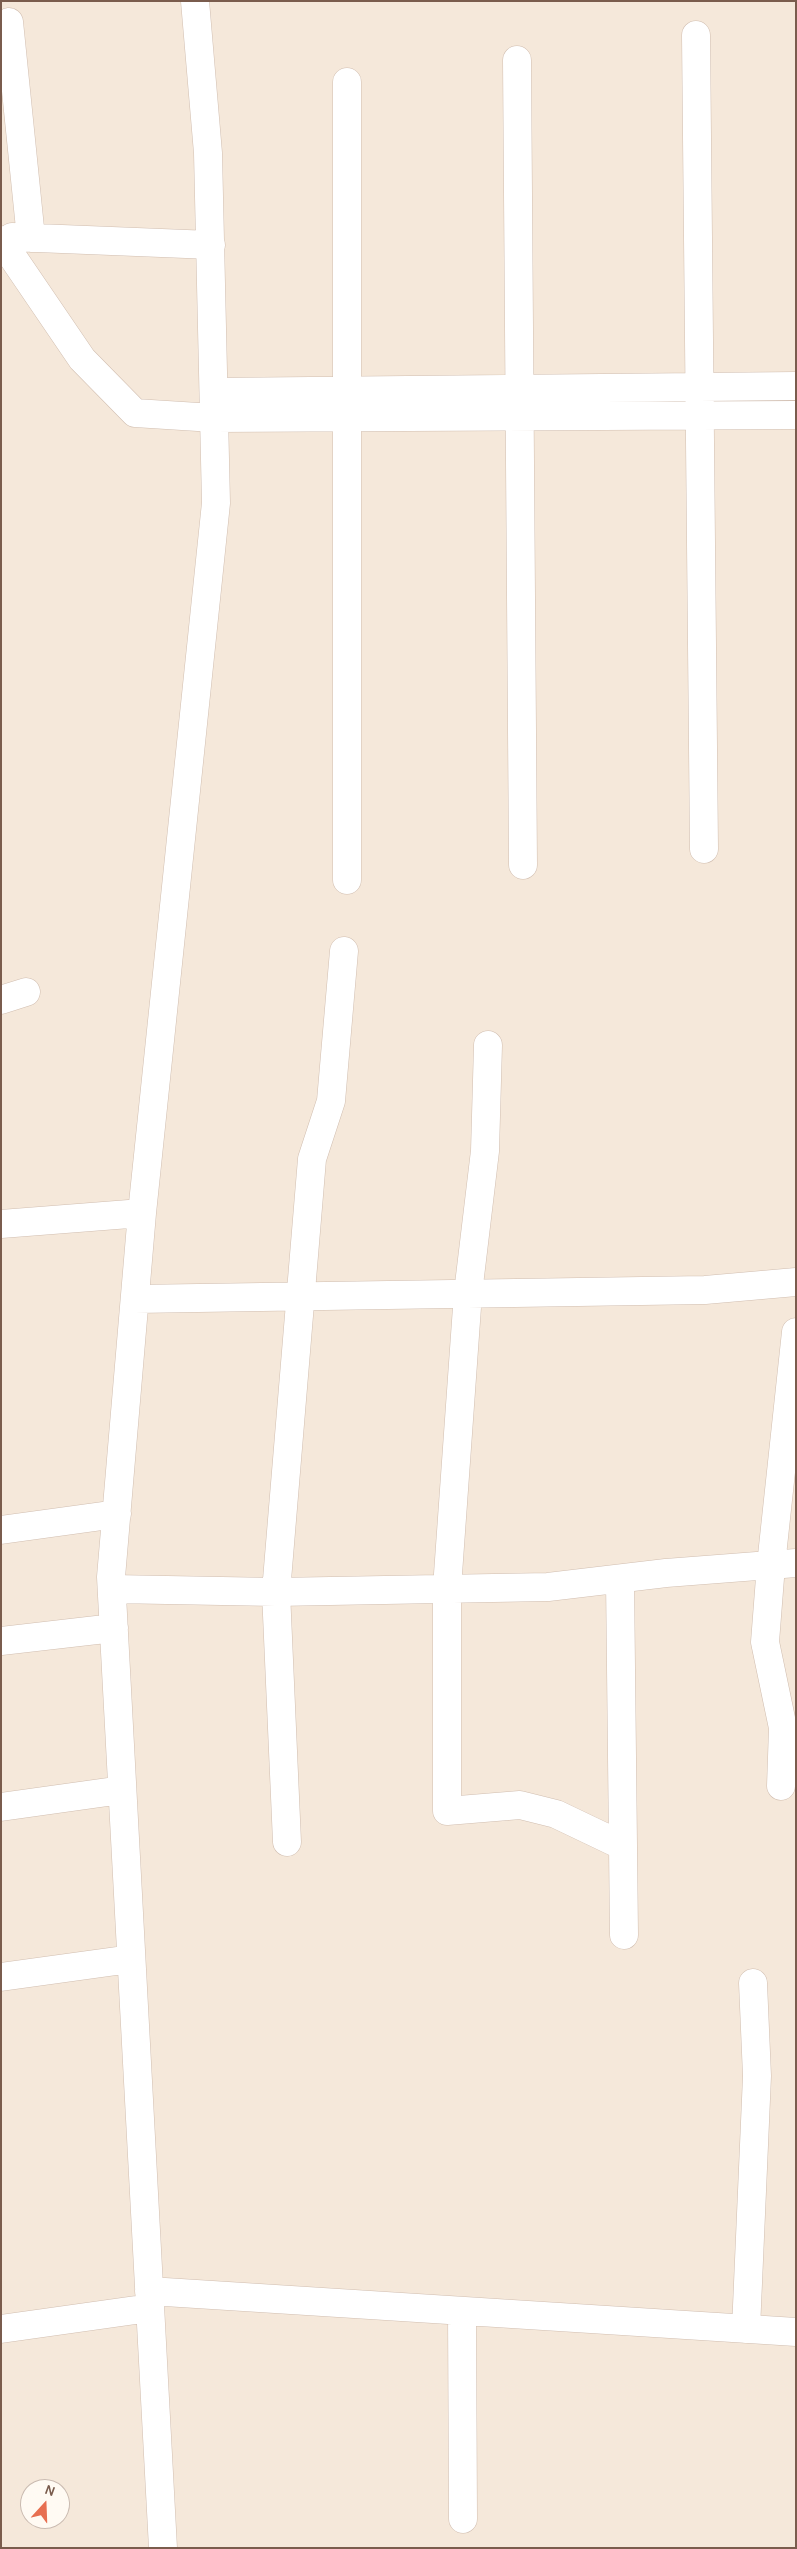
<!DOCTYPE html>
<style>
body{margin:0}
#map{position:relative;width:797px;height:2549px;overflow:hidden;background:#fdf6ec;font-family:Karla,sans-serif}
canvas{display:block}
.frame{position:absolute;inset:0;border:2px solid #7a5c4d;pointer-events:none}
.north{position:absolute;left:20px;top:2479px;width:50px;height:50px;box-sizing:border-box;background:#fffaf3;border:1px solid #cabbb1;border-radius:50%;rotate:20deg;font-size:14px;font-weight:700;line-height:20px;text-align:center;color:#7a5c4d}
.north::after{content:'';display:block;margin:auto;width:18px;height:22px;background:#e76f51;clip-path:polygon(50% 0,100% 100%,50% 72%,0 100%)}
</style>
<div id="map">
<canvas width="797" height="2549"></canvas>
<div class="frame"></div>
<div class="north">N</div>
</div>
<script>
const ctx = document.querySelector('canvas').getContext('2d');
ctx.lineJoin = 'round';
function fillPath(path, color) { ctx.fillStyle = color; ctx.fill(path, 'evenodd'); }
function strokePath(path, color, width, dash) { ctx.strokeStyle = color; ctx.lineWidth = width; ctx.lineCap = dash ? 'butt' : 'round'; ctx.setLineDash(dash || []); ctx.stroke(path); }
const residential = new Path2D(`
 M1,1h795v2547h-795zM30,2489h30v30h-30z`);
const minor = new Path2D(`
 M9,22l22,216
 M696,35l8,814
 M517,60l6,805
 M347,82v798
 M12,237l199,8
 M1,240l81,119 53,54 79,5 582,-3
 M214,392l582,-6
 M1,1000l25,-8
 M488,1045l-3,106 -17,142 -21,295v223l73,-6 36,9 67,32
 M1,1224l141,-11
 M135,1299l570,-9 91,-8
 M1,1530l116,-16
 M620,1579l4,356
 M112,1589l164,3 272,-5 118,-14 130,-10
 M1,1641l113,-13
 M781,1786l2,-58 -18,-86 6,-77 25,-233
 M1,1807l121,-17
 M287,1842l-11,-250 36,-433 19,-58 13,-150
 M1,1977l130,-18
 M149,2291l647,41
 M462,2311l1,208
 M1,2329l149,-21
 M746,2329l11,-253 -4,-93
 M163,2548l-52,-971 31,-364 74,-710 -8,-350 -13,-152`);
fillPath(residential, '#f5e8da');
strokePath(minor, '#d1beb0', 29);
strokePath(minor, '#fff', 28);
</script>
